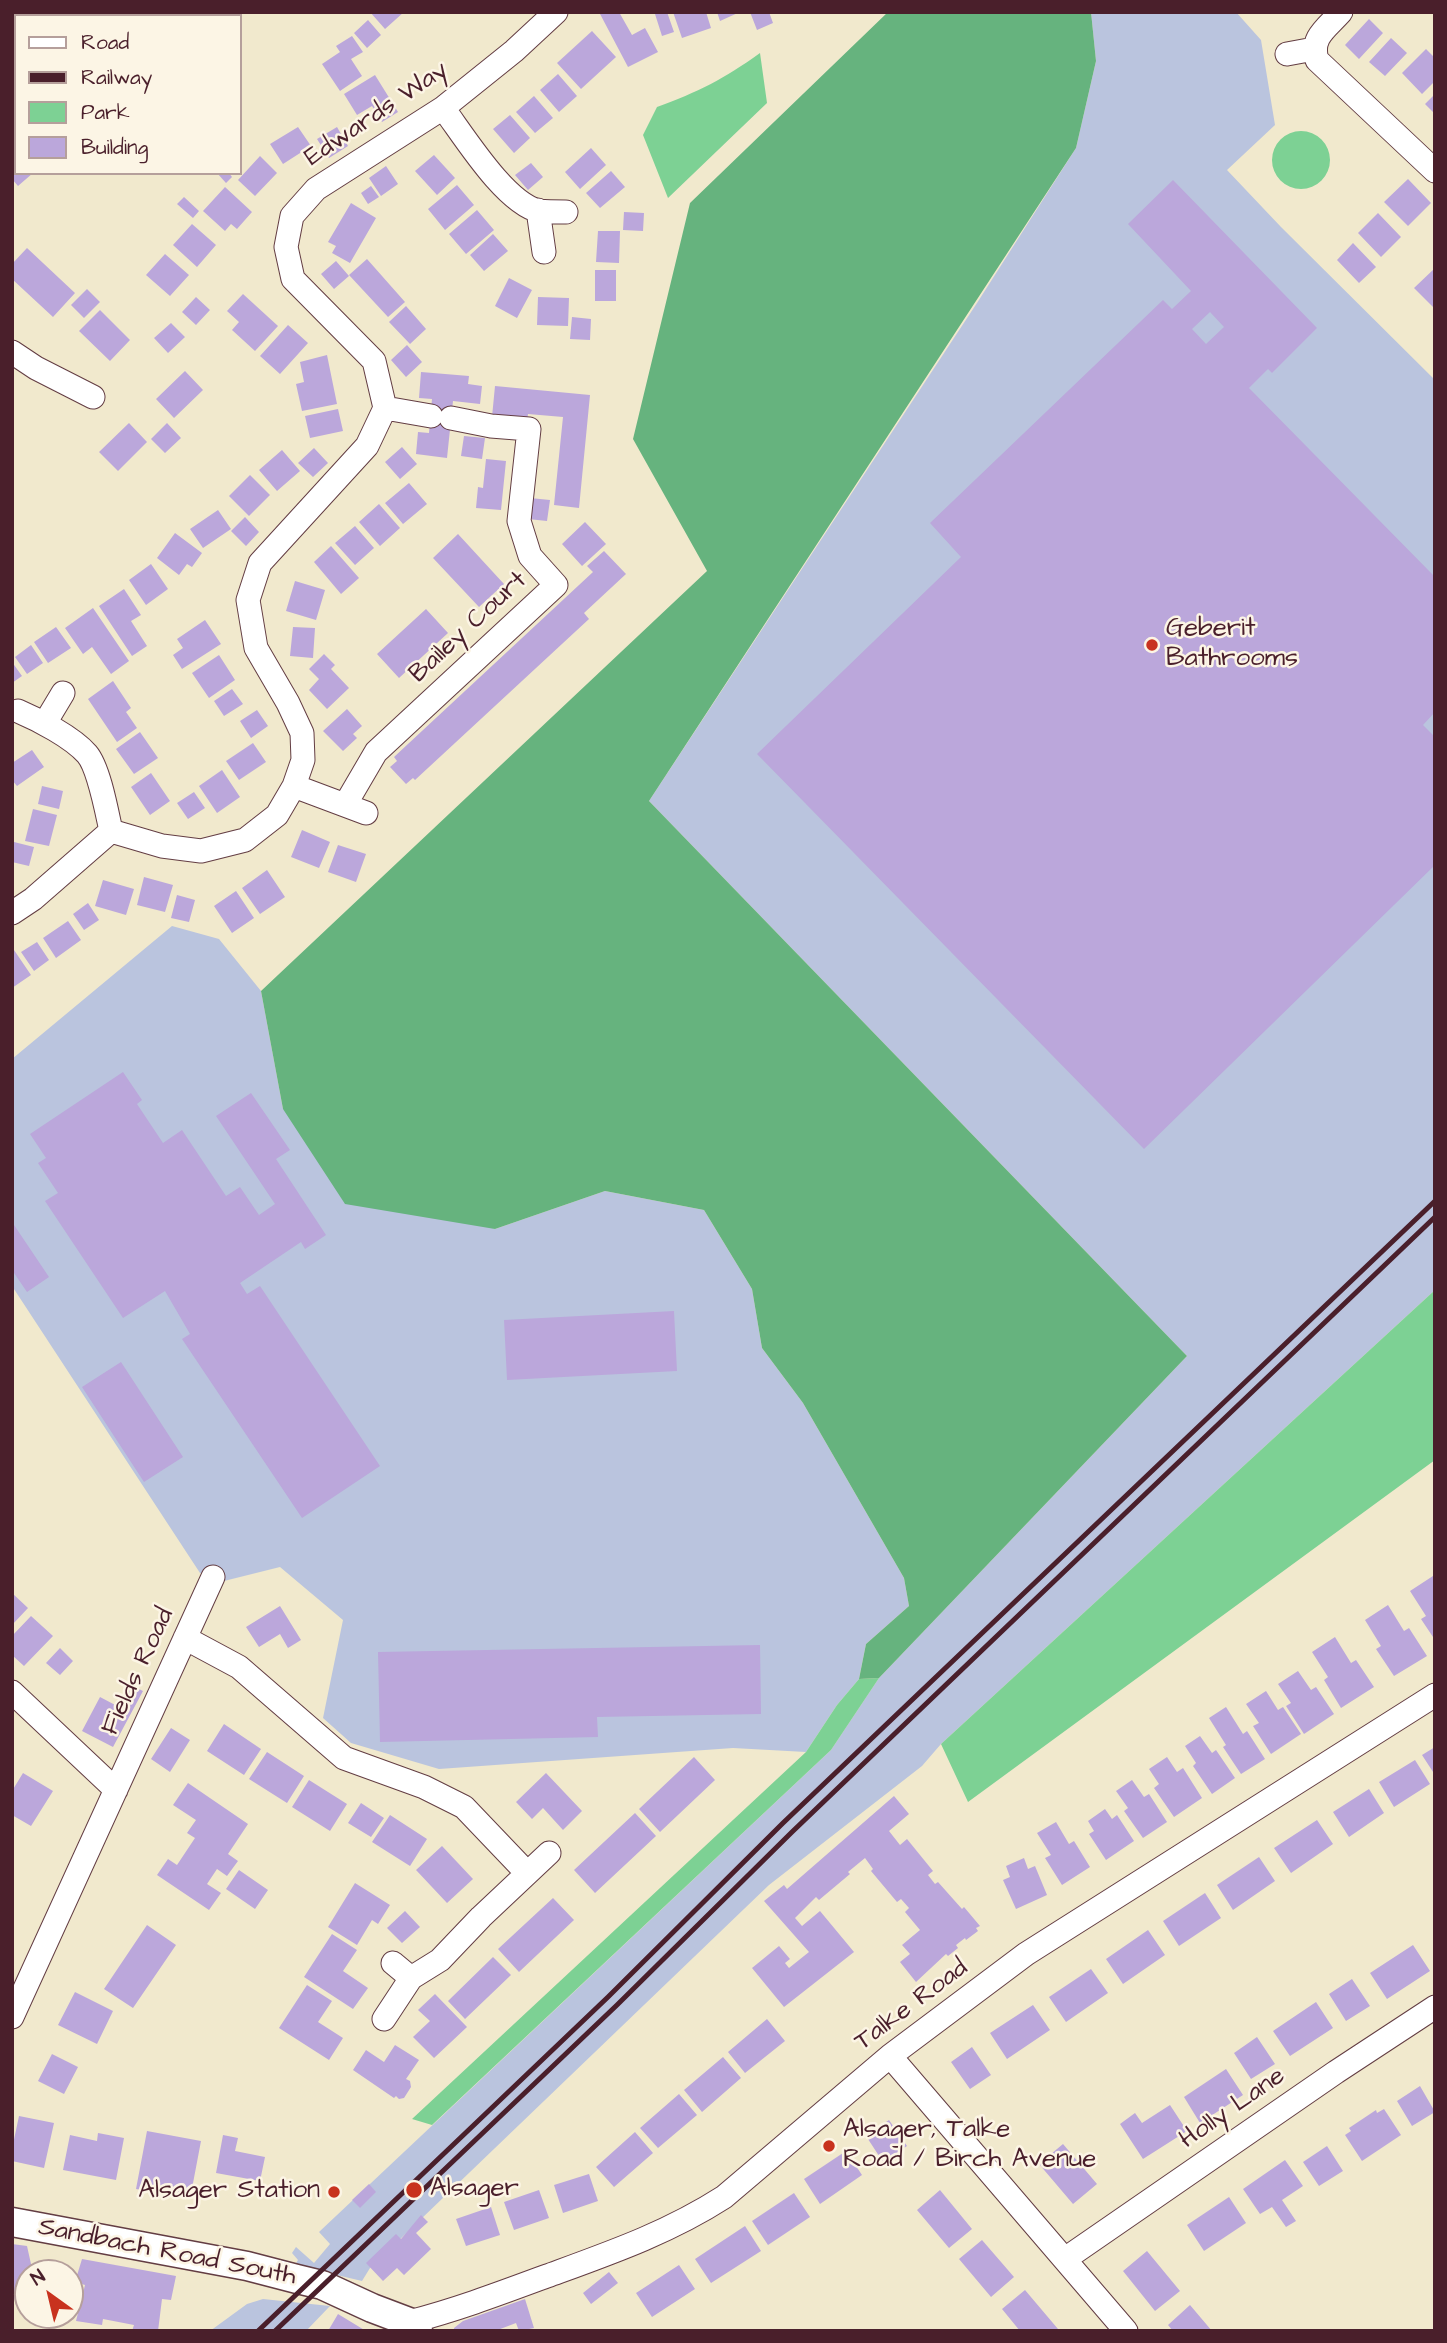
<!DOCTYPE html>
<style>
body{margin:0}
#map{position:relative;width:1447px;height:2343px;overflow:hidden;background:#f1e9cd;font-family:"Architects Daughter",sans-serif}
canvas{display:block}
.frame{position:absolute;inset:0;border:14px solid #4a1f2b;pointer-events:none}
.legend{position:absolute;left:14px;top:14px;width:228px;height:161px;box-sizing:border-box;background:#fcf5e5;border:2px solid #b59f9b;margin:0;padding:9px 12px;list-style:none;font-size:21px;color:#4a1f2b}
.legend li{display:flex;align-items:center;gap:14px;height:35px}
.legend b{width:35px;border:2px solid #b59f9b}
.north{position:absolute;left:14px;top:2259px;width:70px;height:70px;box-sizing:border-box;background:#fcf5e5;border:2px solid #b59f9b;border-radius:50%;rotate:326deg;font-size:19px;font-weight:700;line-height:28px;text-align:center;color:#4a1f2b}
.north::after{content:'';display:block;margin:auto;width:24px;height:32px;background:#c8321e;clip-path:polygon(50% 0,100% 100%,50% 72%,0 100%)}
</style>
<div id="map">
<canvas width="1447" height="2343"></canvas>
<div class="frame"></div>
<ul class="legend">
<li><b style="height:9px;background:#fff"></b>Road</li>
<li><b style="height:9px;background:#4a1f2b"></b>Railway</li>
<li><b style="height:19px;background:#7dd194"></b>Park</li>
<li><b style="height:19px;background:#bba7db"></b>Building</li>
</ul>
<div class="north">N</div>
</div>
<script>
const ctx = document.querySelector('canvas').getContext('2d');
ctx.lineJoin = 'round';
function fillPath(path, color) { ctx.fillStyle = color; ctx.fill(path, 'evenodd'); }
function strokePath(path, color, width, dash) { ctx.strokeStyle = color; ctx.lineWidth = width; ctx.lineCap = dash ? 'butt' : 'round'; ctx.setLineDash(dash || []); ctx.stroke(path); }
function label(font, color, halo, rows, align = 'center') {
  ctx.font = font + ' "Architects Daughter",sans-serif'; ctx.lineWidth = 5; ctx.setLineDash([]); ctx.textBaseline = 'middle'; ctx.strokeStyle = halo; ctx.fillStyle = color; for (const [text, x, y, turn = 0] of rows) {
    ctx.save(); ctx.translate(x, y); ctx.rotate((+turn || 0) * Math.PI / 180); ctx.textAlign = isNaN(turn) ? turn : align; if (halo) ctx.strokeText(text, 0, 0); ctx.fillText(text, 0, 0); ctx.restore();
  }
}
const industrial = new Path2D(`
 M1091,12h145l25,28 14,85 -48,45 54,57 154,153v910l-494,454 -19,22 -153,119 -399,383 -8,13 -67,-16 3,-5 -6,-7 4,-6 18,16 16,-19 -11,-12 512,-482 48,-72 308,-322 -538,-555 328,-498 99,-155 20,-87z
 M172,926l47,13 42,52 22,118 212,120 110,-38 99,19 48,79 10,59 41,55 101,175 5,28 -43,38 -7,35 -22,26 -31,47 -73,-4 -294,21 -88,-26 -28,-25 20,-98 -63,-53 -56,14 -24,-8 -188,-287v-227z
 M263,2299l67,7 -24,25h-96l37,-27z`);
const green = new Path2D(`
 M760,53l7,50 -99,95 -25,-63 14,-28c41,-15 67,-28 103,-54z
 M1272 160a29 29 0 1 1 58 0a29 29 0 1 1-58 0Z
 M1435,1290v170l-467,342 -27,-58z
 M879,1678l-48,72 -399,375 -20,-6 394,-367 31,-47 22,-26z`);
const forest = new Path2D(`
 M888,12h203l5,49 -20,87 -427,653 538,555 -308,322 -20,1 7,-35 43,-38 -5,-28 -101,-175 -41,-55 -10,-59 -48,-79 -99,-19 -110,38 -150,-25 -62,-95 -22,-118 446,-420 -74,-132 57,-236z`);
const building = new Path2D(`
 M370,12h34l-19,17z
 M599,12h20l13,23 13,-7 13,24 -30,15z
 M660,12h7l7,20 -12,4 -7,-22z
 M673,12h33l5,16 -29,10z
 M717,12h23l-20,9z
 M750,12h19l4,11 -16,7z
 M1369,19l14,14 -24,26 -14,-14z
 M368,20l13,15 -14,13 -13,-15z
 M592,31l24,26 -35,32 -24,-26z
 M352,36l11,16 -12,7 11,17 -22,15 -18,-27 18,-12 -4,-6z
 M1391,38l16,15 -22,23 -16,-14z
 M1426,49l9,9v23l-13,13 -20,-21z
 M558,74l19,22 -18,16 -19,-22z
 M375,75l23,37 -16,10 -10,-16 -15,9 -13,-21z
 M1435,94v20l-10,-10z
 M534,96l19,22 -18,15 -19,-21z
 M510,115l20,23 -16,15 -21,-24z
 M298,127l13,19 -28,18 -13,-20z
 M337,127l11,19 -19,12 -12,-19z
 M12,143l4,4v26h17l-15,13 -6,-7z
 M591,148l15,17 -26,24 -15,-17z
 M434,155l21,23 -18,17 -22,-24z
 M260,156l17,17 -22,23 -17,-16z
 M531,163l12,14 -15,13 -13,-15z
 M386,166l12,18 -17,12 -12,-18z
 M611,171l14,16 -25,21 -14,-15z
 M217,173h12l3,4 -6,6z
 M1408,179l23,24 -23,23 -24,-24z
 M1173,180l144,148 -45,45 -4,-4 -19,19 186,189v135l-12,13 12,12v128l-291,284 -387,-395 204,-197 -31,-34 233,-223 9,9 19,-18 -63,-67zM1210,312l14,15 -18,17 -14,-15z
 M457,185l17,20 -29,25 -17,-21z
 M371,186l8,11 -11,7 -7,-11z
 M225,187l27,25 -15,17 -6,-5 -6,7 -22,-20z
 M184,197l15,14 -6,7 -16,-14z
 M351,203l25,15 -26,45 -18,-10 4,-7 -8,-4z
 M477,210l17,20 -28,24 -17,-20z
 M624,212l20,1 -1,18 -20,-1z
 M1378,213l23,24 -20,20 -23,-24z
 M192,224l24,21 -19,22 -24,-22z
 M598,231h22l-1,32 -23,-1z
 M493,234l15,17 -24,20 -14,-16z
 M1353,243l23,24 -17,16 -22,-23z
 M27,248l48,45 -22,24 -41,-38v-15z
 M165,254l24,21 -19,21 -24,-21z
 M367,259l38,43 -17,15 -39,-42z
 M336,261l13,15 -15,13 -13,-15z
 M1435,268v41l-21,-21z
 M595,270h21v31h-21z
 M509,278l23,12 -15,28 -22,-12z
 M87,289l13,13 -16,16 -13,-13z
 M243,294l35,32 -23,25 -23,-21 7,-8 -12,-11z
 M196,297l14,13 -14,15 -14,-13z
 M538,297l31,1 -1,28 -31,-1z
 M406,306l20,23 -16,15 -21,-22z
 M100,310l30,30 -20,21 -31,-30z
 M572,317l19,2 -1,21 -20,-1z
 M171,323l14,14 -17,16 -14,-15z
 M288,325l20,18 -28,31 -20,-18z
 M407,345l15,17 -16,15 -15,-17z
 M327,355l10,49 -35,7 -6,-27 8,-2 -4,-20z
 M185,371l18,19 -29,28 -18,-19z
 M421,372l48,4 -1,8 14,2 -2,18 -27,-3 -6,57 -31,-4 2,-22 11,1 3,-34 -13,-1z
 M495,386l95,9 -11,113 -25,-3 9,-88 -35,-3 -1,7 -35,-4z
 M338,409l5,22 -33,7 -5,-22z
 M129,423l18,19 -29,29 -19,-19z
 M167,423l14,15 -16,15 -14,-14z
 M464,436l21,2 -3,21 -21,-3z
 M402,447l15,17 -17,15 -15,-17z
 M314,448l14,15 -15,14 -15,-14z
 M282,450l18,21 -23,20 -18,-21z
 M486,459l20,2 -5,49 -25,-2 2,-21 5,1z
 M250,475l20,20 -21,21 -20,-20z
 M409,483l18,21 -24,20 -18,-21z
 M530,498l20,2 -3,21 -19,-2z
 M379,504l21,24 -20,18 -21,-24z
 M218,510l13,19 -28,19 -13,-19z
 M245,517l14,15 -13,14 -15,-15z
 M585,522l21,22 -24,22 -20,-22z
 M355,526l19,22 -19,17 -20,-22z
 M175,533l27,20 -10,14 -5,-3 -8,11 -22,-17z
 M458,534l46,50 -25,23 -46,-49z
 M331,546l28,32 -18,16 -27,-32z
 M604,551l22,23 -42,39 5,6 -174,161 -2,-2 -7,6 -16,-17 7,-6 -3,-4 199,-185 -6,-6z
 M151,564l17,25 -22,16 -17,-25z
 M295,581l30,9 -9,30 -30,-9z
 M124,589l17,26 -10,6 16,25 -15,10 -33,-50z
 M93,608l36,53 -18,13 -19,-27 -9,7 -18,-26z
 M426,609l22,24 -49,45 -22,-24z
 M205,620l16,24 -39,25 -9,-14 10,-7 -6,-9z
 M56,627l15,21 -23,15 -14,-21z
 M293,627l22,1 -2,30 -23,-2z
 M31,645l12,18 -16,11 -12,-17z
 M324,654l11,11 -4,4 18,19 -22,21 -18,-19 10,-11 -10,-10z
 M219,655l16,25 -26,18 -17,-25z
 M12,662l10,14 -10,7z
 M113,681l18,27 -5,4 11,16 -20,14 -29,-43z
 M232,689l11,15 -19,12 -10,-15z
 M347,709l15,17 -9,8 4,4 -14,13 -20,-20z
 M257,710l11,16 -17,12 -11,-17z
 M140,732l18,26 -24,16 -18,-25z
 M253,743l13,19 -27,18 -13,-19z
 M32,750l12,17 -27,19 -5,-6v-17z
 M222,770l18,27 -23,16 -18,-27z
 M151,773l19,28 -20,14 -19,-28z
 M42,786l21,5 -4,18 -21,-5z
 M194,792l11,16 -17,11 -11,-16z
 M33,809l24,6 -8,31 -24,-5z
 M302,830l28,12 -11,26 -28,-11z
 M14,842l20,5 -5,19 -17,-4z
 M338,845l28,9 -10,28 -28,-10z
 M267,870l18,27 -25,17 -18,-26z
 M144,877l29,8 -8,27 -28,-7z
 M103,880l31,9 -8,26 -31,-9z
 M236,891l18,27 -22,15 -18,-27z
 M177,895l18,5 -6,22 -18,-4z
 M88,903l11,17 -15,10 -11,-16z
 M68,921l13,19 -25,18 -13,-20z
 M37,942l12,18 -15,11 -13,-19z
 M14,950l17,25 -19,13v-37z
 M123,1072l19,28 -5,4 26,39 19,-13 44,66 14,-9 19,28 16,-11 -59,-88 35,-23 39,57 -14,9 50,76 -21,14 -4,-7 -61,41 7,11 13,-8 120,180 -78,52 -120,-179 8,-5 -25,-43 -42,27 -78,-117 13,-8 -20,-30 8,-5 -16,-24z
 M12,1222l37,55 -22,15 -15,-22z
 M674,1311l3,60 -170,9 -3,-60z
 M121,1362l62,95 -39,25 -62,-95z
 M1433,1576l2,3v61l-14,-21 5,-3 -16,-25z
 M12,1593l16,15 -16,17z
 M1388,1605l16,26 5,-3 18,28 -33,20 -18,-27 5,-3 -16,-26z
 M280,1606l21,34 -13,8 -8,-14 -21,13 -13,-20z
 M31,1616l22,20 -29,30 -12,-11v-19z
 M1335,1637l16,26 5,-3 18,27 -33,21 -17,-28 4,-3 -16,-25z
 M760,1645l1,69 -164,3 1,20 -218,5 -2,-90z
 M60,1648l13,13 -13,14 -14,-12z
 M1298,1671l13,19 5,-3 18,27 -30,20 -18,-28 5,-3 -13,-19z
 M131,1685l12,6 -30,56 -31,-16 18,-34 19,10z
 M1266,1691l12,19 5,-3 18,27 -30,20 -18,-28 6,-3 -13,-19z
 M1226,1707l17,27 4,-3 18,28 -24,15 -18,-27 3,-2 -17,-27z
 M224,1724l37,25 -17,26 -37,-24z
 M171,1728l19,12 -20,32 -19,-13z
 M1200,1736l12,17 4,-3 19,28 -23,16 -19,-28 3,-3 -11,-17z
 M1435,1747v28l-13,-20z
 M267,1752l37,24 -17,27 -38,-24z
 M694,1757l21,23 -55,52 -21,-23z
 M1167,1757l10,15 6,-4 19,30 -28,19 -20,-29 5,-4 -10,-15z
 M1415,1760l15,24 -36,23 -15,-25z
 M23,1773l30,18 -22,35 -19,-11v-24z
 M546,1773l36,38 -19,19 -20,-22 -11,11 -16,-17z
 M309,1780l38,24 -17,27 -38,-24z
 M1132,1780l12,17 5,-3 18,28 -24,16 -19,-27 4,-3 -12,-17z
 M188,1783l60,41 -20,30 10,7 -11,15 -10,-7 -10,15 14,9 -12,17 -52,-35 11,-16 9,6 18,-27 -8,-5 9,-13 -23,-15z
 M1369,1789l15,24 -35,24 -16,-25z
 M894,1796l15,18 -20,17 11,14 7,-6 26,32 -5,4 7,9 3,-2 24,27 2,-2 16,19 -4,2 2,3 -12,9 -1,-2 -9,7 2,3 -10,8 -2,-2 -30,28 -16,-20 10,-8 -8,-9 18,-15 -15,-18 4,-4 -8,-9 -4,3 -26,-31 2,-2 -8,-11 -17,14 2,2 -31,26 -3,-3 -21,21 7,8 18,-15 34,41 -70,55 -32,-39 27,-22 11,13 -5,4 4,5 20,-16 -45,-51 20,-16 3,4z
 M361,1803l23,15 -13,19 -23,-14z
 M1105,1809l7,10 5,-4 17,26 -28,19 -17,-26 5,-3 -6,-10z
 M635,1813l21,23 -61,57 -21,-23z
 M390,1815l37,24 -17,27 -38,-24z
 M1317,1820l16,24 -42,29 -17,-25z
 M1056,1822l13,22 5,-3 16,26 -28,18 -17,-27 6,-3 -14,-22z
 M442,1846l31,33 -26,24 -31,-33z
 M1259,1857l16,24 -42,29 -16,-25z
 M1024,1858l4,11 7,-3 12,29 -31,14 -13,-29 7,-3 -4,-11z
 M239,1870l29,20 -13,19 -29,-20z
 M355,1883l35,22 -12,19 -6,-4 -15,25 -29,-18z
 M1205,1893l16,25 -42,28 -16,-25z
 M553,1898l21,22 -55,52 -21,-23z
 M405,1911l15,16 -18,16 -15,-15z
 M147,1925l29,20 -43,63 -29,-19z
 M1148,1930l17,25 -42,29 -17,-25z
 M332,1934l25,16 -14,21 25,17 -15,21 -49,-32z
 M1413,1945l17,26 -43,28 -17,-26z
 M493,1957l18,18 -46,44 -17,-18z
 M1091,1969l17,24 -42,29 -17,-25z
 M1352,1979l18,27 -24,15 -17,-27z
 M307,1985l25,16 -14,21 25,16 -14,22 -50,-32z
 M75,1992l38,19 -16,33 -39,-19z
 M435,1994l32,33 -33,31 -21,-21 17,-16 -12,-11z
 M1316,2002l17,26 -43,28 -17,-25z
 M1033,2005l17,25 -43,29 -17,-26z
 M767,2019l18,22 -40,32 -17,-21z
 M1257,2037l18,27 -24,15 -17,-26z
 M395,2045l24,15 -13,19 4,2 1,6 -7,11 -5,1 -3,-3 -2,2 -41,-28 13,-20 18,12z
 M972,2047l19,28 -21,14 -19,-27z
 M52,2054l26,13 -14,27 -26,-13z
 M723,2057l18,21 -39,34 -18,-22z
 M1226,2069l17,26 -43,28 -16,-26z
 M1420,2086l15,26 -23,14 -15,-25z
 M679,2094l18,21 -39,33 -18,-20z
 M1170,2105l17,26 -44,28 -23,-35 15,-11 7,10z
 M1384,2109l17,26 -39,26 -17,-26 6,-4 -2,-3 27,-18 1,3z
 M19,2116l35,7 -10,45 -32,-7v-12z
 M889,2120l18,26 -24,16 -17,-26z
 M147,2131l54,10 -11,58 -54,-10z
 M635,2132l18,21 -39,34 -18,-20z
 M98,2133l26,5 -8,42 -53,-10 7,-35 27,6z
 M223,2135l15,3 -3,13 30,6 -5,24 -44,-8z
 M1063,2144l34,40 -24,20 -34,-40z
 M1327,2146l16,25 -24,15 -16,-24z
 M846,2151l16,24 -42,29 -16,-25z
 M1285,2160l18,26 -21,14 14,21 -10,6 -14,-20 -12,7 -17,-25z
 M589,2174l9,27 -35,12 -9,-28z
 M369,2184l7,8 -16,16 -8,-8z
 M539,2190l10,28 -35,12 -10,-28z
 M940,2190l32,39 -23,19 -32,-38z
 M794,2193l16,24 -42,28 -16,-24z
 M1229,2197l17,26 -42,28 -17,-26z
 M491,2207l9,28 -34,11 -10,-27z
 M421,2215l7,7 -12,11 15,16 -27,26 -7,-7 -14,13 -17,-18 30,-29 5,5z
 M745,2226l16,25 -50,32 -16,-24z
 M982,2240l32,37 -23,20 -32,-38z
 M12,2244l15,2 6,27h-5v29l-12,3 -4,-17z
 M1147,2251l33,40 -25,20 -32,-40z
 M82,2259l94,17 -5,24 -9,-1 -4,32h-26l2,-6 -31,-6 -1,6 -26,-4 9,-36 -10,-3z
 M679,2265l16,24 -43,28 -16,-24z
 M609,2272l9,11 -27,21 -8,-11z
 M1025,2290l33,39 -2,2h-36l-18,-22z
 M525,2299l9,29 -15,3 -3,-8 -21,8h-41v-3l9,-7z
 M1190,2305l22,26h-39l-5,-6z
 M338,2314l28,17h-38z`);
const minor = new Path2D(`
 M1341,12c-14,16 -31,25 -24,48l118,111
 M1287,54l27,-5
 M443,108c21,28 62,95 96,103 8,1 18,1 27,1
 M538,210l6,42
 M12,352l24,16 57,29
 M385,408l46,8
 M18,711c21,9 54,26 69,43 12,14 20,59 24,77
 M45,723l18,-30
 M294,786l72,27
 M345,805l31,-53 180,-167 -26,-29 -11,-35 10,-92 -38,-3 -40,-8
 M111,831l51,15 39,5 44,-11 32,-25 17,-29 9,-26 -1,-27 -14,-30 -32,-55 -8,-48 12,-37 107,-117 18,-38 -11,-47 -81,-82 -7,-32 6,-31 24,-27 127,-81 71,-57 42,-39
 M12,913l21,-14 78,-68
 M185,1638l54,29 105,91 80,29 40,20 63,66
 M12,1692l104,98
 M393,1963l18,15
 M12,2017l201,-440
 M384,2019l27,-41 29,-18 41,-43 68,-64
 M890,2056l236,275
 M1065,2259l271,-187 99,-65
 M409,2322c47,-12 92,-29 138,-46 63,-23 121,-43 177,-79l166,-141 136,-102 409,-259`);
const tertiary = new Path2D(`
 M12,2222l235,44 50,13 25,6 50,23 37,14 9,9`);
const secondary = new Path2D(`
 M73,16l3,-4
 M12,68l4,-3`);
const rail = new Path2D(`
 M258,2331l350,-334 175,-174 652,-622
 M275,2331l342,-326 175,-173 643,-615`);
const markers = [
 [1152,645,7,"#c8321e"],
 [829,2146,7,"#c8321e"],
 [414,2190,9,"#c8321e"],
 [334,2192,7,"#c8321e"]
];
const streetNames = [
 ["Edwards Way",377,115,-34],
 ["Bailey Court",469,628,-43],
 ["Fields Road",139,1672,-65],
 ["Talke Road",912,2006,-37],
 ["Holly Lane",1233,2109,-35],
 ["Sandbach Road South",167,2253,11]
];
const poiNames = [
 ["Geberit",1166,630],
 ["Bathrooms",1166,660],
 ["Alsager, Talke",843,2131],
 ["Road / Birch Avenue",843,2161],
 ["Alsager",430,2190],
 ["Alsager Station",320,2192,"right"]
];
fillPath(industrial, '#bac4de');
fillPath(green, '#7dd194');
fillPath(forest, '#66b37e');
fillPath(building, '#bba7db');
strokePath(minor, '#633d43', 25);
strokePath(tertiary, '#633d43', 31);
strokePath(secondary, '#633d43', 34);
strokePath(minor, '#fff', 23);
strokePath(tertiary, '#fff', 28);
strokePath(secondary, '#fff', 32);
strokePath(rail, '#4a1f2b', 5);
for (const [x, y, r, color] of markers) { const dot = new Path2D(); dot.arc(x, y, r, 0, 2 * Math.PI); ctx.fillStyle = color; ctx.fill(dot); strokePath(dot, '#fcf5e5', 2.5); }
label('26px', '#4a1f2b', '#fcf5e5', streetNames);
label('26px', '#4a1f2b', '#fcf5e5', poiNames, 'left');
</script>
